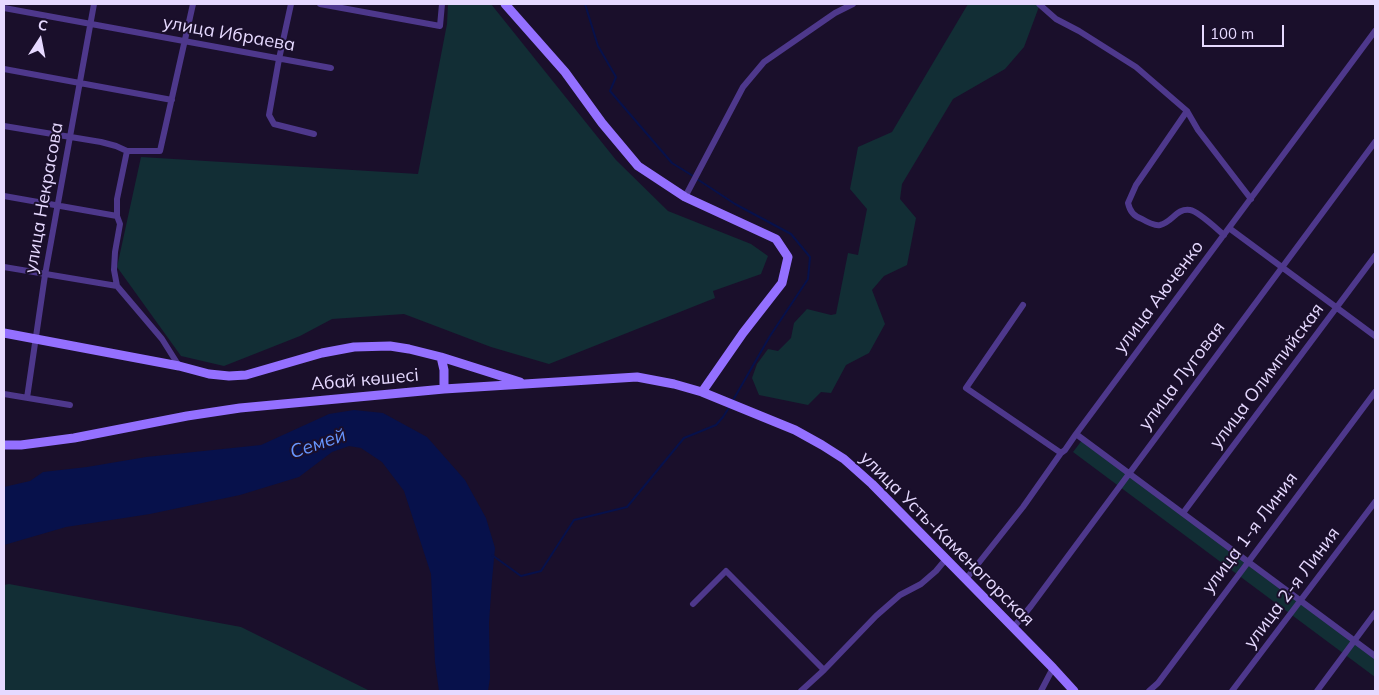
<!DOCTYPE html>
<meta charset="utf-8">
<style>
body{margin:0}
#map{position:relative;width:1379px;height:695px;overflow:hidden;background:#1a0f2b;font-family:Mulish,sans-serif}
canvas{display:block}
.frame{position:absolute;inset:0;border:5px solid #e6d9ff;pointer-events:none}
.north{position:absolute;left:15px;top:15px;width:50px;height:50px;-webkit-text-stroke:4px #1a0f2b;paint-order:stroke;rotate:11deg;font-size:14px;font-weight:700;line-height:20px;text-align:center;color:#e6d9ff}
.north::after{content:'';display:block;margin:auto;width:18px;height:22px;background:#e6d9ff;clip-path:polygon(50% 0,100% 100%,50% 72%,0 100%)}
.scale{position:absolute;left:1202px;top:25px;width:82px;height:22px;box-sizing:border-box;border:2px solid #e6d9ff;border-top:0;padding-left:6px;font-size:15px;line-height:18px;white-space:nowrap;color:#e6d9ff;-webkit-text-stroke:4px #1a0f2b;paint-order:stroke}
</style>
<div id="map">
<canvas width="1379" height="695"></canvas>
<div class="frame"></div>
<div class="north">С</div>
<div class="scale">100 m</div>
</div>
<script>
const ctx = document.querySelector('canvas').getContext('2d');
ctx.lineJoin = 'round';
function fillPath(path, color) { ctx.fillStyle = color; ctx.fill(path, 'evenodd'); }
function strokePath(path, color, width, dash) { ctx.strokeStyle = color; ctx.lineWidth = width; ctx.lineCap = dash ? 'butt' : 'round'; ctx.setLineDash(dash || []); ctx.stroke(path); }
function label(font, color, halo, rows, align = 'center') {
  ctx.font = font + ' Mulish,sans-serif'; ctx.lineWidth = 4; ctx.setLineDash([]); ctx.textBaseline = 'middle'; ctx.strokeStyle = halo; ctx.fillStyle = color; for (const [text, x, y, turn = 0] of rows) {
    ctx.save(); ctx.translate(x, y); ctx.rotate((+turn || 0) * Math.PI / 180); ctx.textAlign = isNaN(turn) ? turn : align; if (halo) ctx.strokeText(text, 0, 0); ctx.fillText(text, 0, 0); ctx.restore();
  }
}
const green = new Path2D(`
 M448,4h43l125,156 52,51 83,33 17,12 -7,18 -48,17 2,7 -166,66 -58,-17 -87,-33 -72,5 -32,17 -76,30 -43,-10 -64,-89 24,-110 277,17 29,-150z
 M968,4h72l-16,43 -19,22 -52,30 -51,85 -2,15 16,19 -9,47 -23,11 -12,14 13,34 -16,29 -23,12 -15,28 -10,-1 -13,13 -49,-10 -7,-17 5,-14 11,-15 10,2 13,-13 3,-15 13,-14 24,6 5,-1 12,-61 10,2 9,-46 -17,-20 8,-42 34,-15z
 M1083,439l292,218v20l-302,-225z
 M9,584l232,43 129,64h-366v-106z`);
const water = new Path2D(`
 M354,410l29,3 44,24 38,43 21,38 9,30 -3,32 -3,43 1,55 -2,13h-49l-4,-29 -4,-88 -27,-83 -22,-29 -21,-14 -12,-2 -17,6 -33,25 -59,18 -90,19 -84,13 -62,18v-58l26,-6 13,-9 44,-5 59,-10 115,-12 68,-31z`);
const stream = new Path2D(`
 M585,4l13,42 18,31 -6,14 62,72 21,13
 M697,179l38,25 56,30 19,23 -2,22 -38,57 -38,66
 M492,555l29,21 20,-5 33,-51 53,-13 57,-69 32,-13 7,-8 7,-11`);
const street = new Path2D(`
 M291,4l-12,55 -10,56 5,9 40,10
 M320,4l120,22 2,-22
 M1039,4l17,15 23,12 57,36 51,44 11,19 53,69
 M4,8l327,60
 M4,69l168,31
 M1187,111l-51,74 -8,18c2,9 6,13 14,16 5,3 12,7 18,6 13,-3 16,-17 30,-15 8,1 27,19 34,25
 M4,126l97,16 15,4 11,5h33l33,-147
 M127,151l-10,48v17l3,8 -5,28 -1,18 3,16 45,53 17,27
 M4,196l113,20
 M685,197l58,-110 21,-25 71,-49 18,-9
 M1229,228l146,108
 M4,267l113,19
 M1023,305l-57,83 95,65
 M4,394l66,11
 M27,398l18,-123 49,-271
 M1076,434l299,222
 M1183,513l192,-257
 M966,579l57,-72 38,-54 4,-3 11,-16 299,-403
 M693,604l33,-33 98,99
 M1013,628l18,-22 344,-464
 M801,691l23,-21 52,-54 24,-21 21,-11 15,-13 10,-12
 M1041,691l12,-23
 M1149,691l9,-8 217,-291
 M1232,691l143,-189
 M1317,691l58,-78`);
const secondary = new Path2D(`
 M505,4l60,68 37,51 36,43 47,31 91,42 12,18 -6,26 -39,50 -41,59
 M4,333l175,33 30,8 20,2 17,-1 76,-22 32,-6 36,-1 19,3 32,8 79,25
 M441,357l3,13v19
 M4,445h17l53,-7 113,-22 53,-8 204,-19 193,-12 37,7 28,8 93,38 27,15 22,14 28,25 74,75 107,109 21,23`);
const streetNames = [
 ["улица Ибраева",229,34,10],
 ["улица Некрасова",44,198,-80],
 ["улица Аюченко",1159,297,-53],
 ["улица Луговая",1182,376,-53],
 ["улица Олимпийская",1267,376,-53],
 ["Абай көшесі",365,380,-5],
 ["улица 1-я Линия",1250,533,-53],
 ["улица Усть-Каменогорская",947,539,45],
 ["улица 2-я Линия",1292,588,-53]
];
const waterNames = [
 ["Семей",318,444,-19]
];
fillPath(green, '#122e35');
fillPath(water, '#07114b');
strokePath(stream, '#07114b', 2);
strokePath(street, '#4e388c', 6);
strokePath(secondary, '#9470ff', 9);
label('18px', '#e6d9ff', '#1a0f2b', streetNames);
label('italic 19px', '#6796ff', '#1a0f2b', waterNames);
</script>
